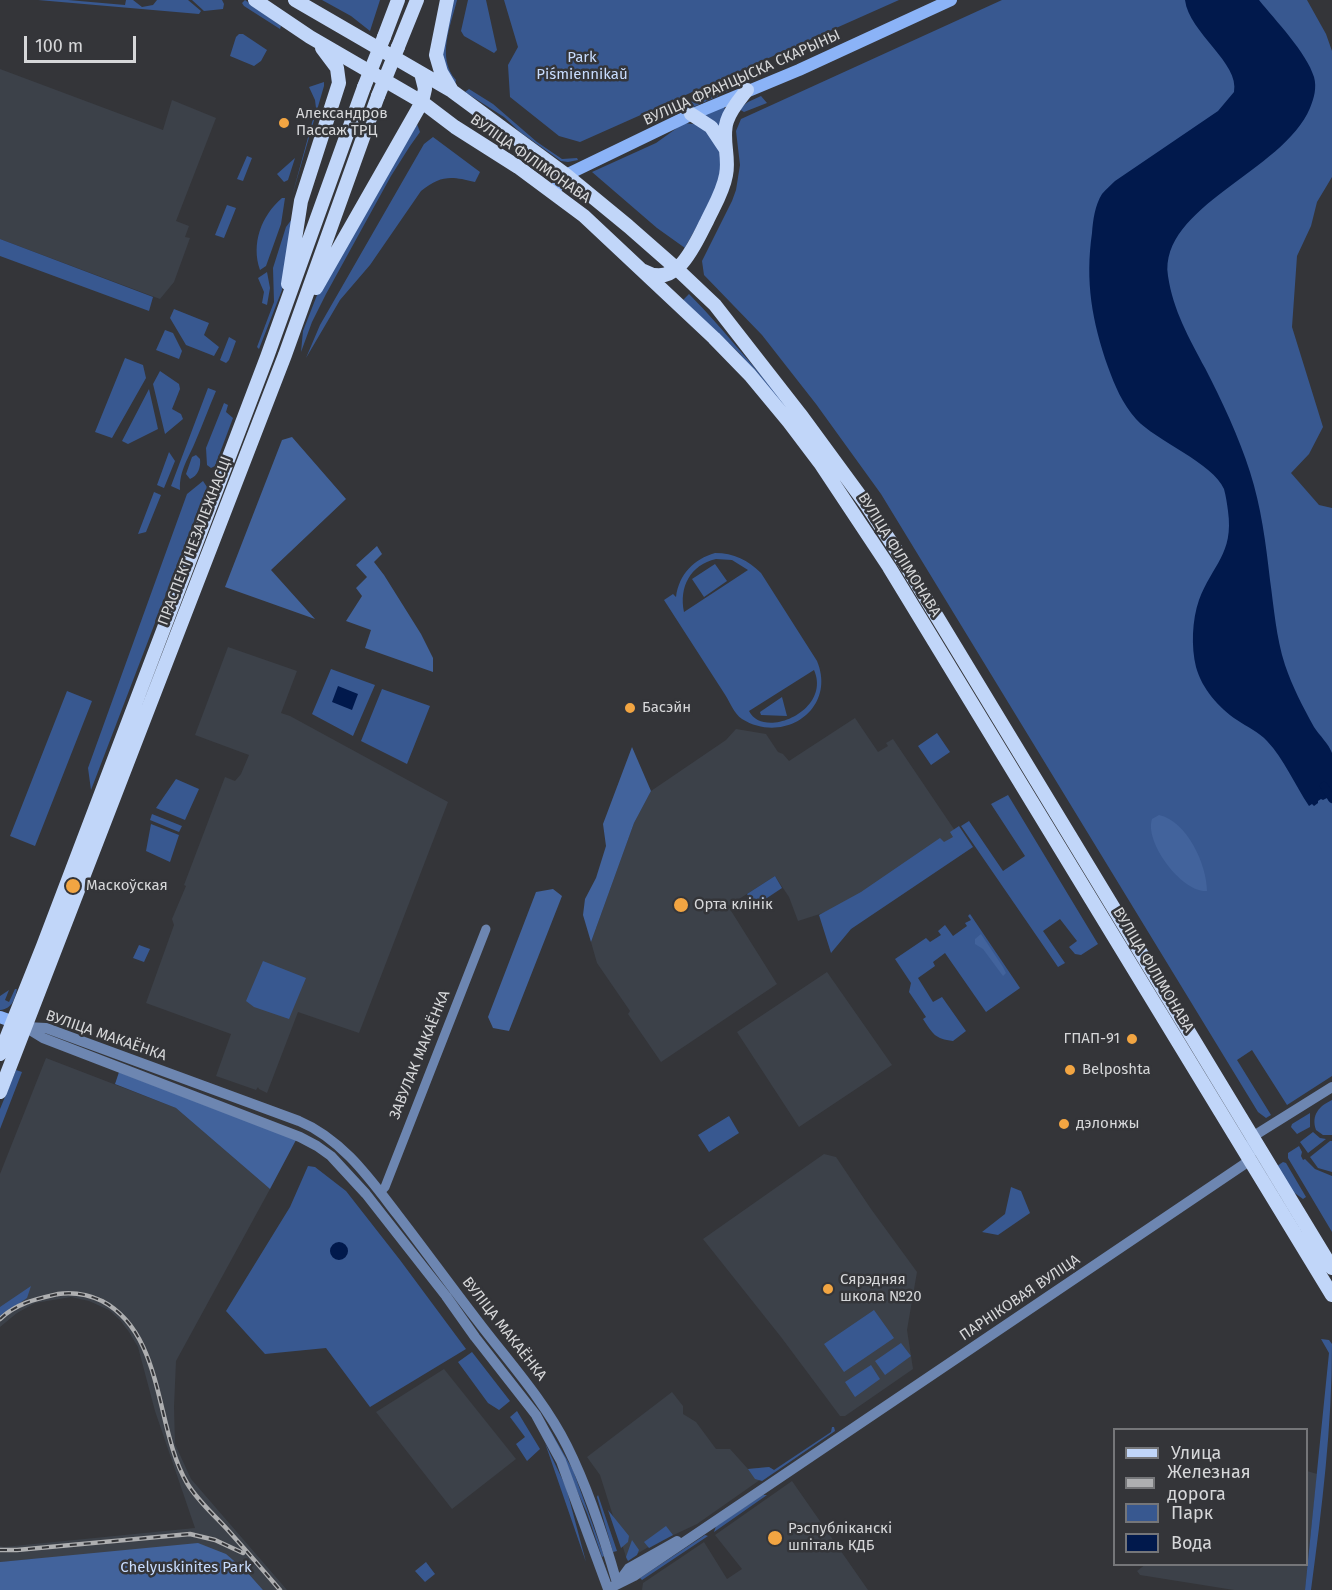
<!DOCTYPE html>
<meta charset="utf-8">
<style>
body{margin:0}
#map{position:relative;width:1332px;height:1590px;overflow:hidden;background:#343539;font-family:"Fira Sans",sans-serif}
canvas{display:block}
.legend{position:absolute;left:1113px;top:1428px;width:195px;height:138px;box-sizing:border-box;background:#343539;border:2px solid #757679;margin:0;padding:8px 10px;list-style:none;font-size:18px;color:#d6d7d9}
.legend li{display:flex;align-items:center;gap:12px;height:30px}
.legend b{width:30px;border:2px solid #757679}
.scale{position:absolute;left:24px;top:36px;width:112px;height:27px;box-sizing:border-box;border:3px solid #d6d7d9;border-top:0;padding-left:8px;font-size:18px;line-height:21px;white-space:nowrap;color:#d6d7d9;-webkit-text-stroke:4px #343539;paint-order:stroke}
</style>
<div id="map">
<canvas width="1332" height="1590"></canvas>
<ul class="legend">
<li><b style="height:8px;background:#c1d6f9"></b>Улица</li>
<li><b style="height:8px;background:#aeafb1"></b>Железная дорога</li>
<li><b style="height:16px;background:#385890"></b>Парк</li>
<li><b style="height:16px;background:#01194c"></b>Вода</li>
</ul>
<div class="scale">100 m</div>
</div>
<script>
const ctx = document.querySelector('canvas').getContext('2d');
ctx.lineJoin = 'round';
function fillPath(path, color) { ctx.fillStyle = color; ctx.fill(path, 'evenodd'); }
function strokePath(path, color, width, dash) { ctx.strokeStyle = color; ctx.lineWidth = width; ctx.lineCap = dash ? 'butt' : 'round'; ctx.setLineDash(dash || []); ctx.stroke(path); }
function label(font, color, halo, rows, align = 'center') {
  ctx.font = font + ' "Fira Sans",sans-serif'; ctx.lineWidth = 5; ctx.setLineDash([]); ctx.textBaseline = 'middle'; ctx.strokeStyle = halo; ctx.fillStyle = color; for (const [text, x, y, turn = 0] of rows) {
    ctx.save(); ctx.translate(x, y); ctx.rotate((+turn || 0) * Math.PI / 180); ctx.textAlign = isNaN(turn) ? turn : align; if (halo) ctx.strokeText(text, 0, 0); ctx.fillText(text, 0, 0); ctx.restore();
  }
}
const built = new Path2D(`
 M0,69l163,61 9,-30 44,18 -40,103 13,5 -4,11 5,1 -16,44 -14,17 -160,-60z
 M228,647l69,24 -16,42 9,3 158,86 -89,231 -61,-21 -31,81 -8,-4 -1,-2 -2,3 -40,-14 15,-42 -85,-31 28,-78 -2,-6 14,-33 -2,-1 41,-108 10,4 6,-7 8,-19 -54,-20z
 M855,718l23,34 10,-6 -2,-3 7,-4 73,108 -140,65 -28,9 -9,-24 -14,-21 -47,30 49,78 -116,78 -33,-48 2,-3 -33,-48 -6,-21 43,-119 17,-32 75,-51 10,-11 30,5 12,18 5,2 6,7z
 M827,972l65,93 -93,62 -62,-95z
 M46,1058l130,50 94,81 -94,172 -2,46 1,37 16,35 96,111h-24l-16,-18 -214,-13 -33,3v-16l4,1 191,-19 -40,-117 -17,-64 -9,-15 -9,-12 -11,-10 -20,-9 -18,-4 -36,6 -18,10 -17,14v-153z
 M824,1154l12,3 35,52 46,63 -10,58 6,39 -68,47h-5l-59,-79 -78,-98z
 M444,1369l72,90 -64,50 -76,-97z
 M672,1392l11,14v8l13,8 20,27h14l18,20 21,-2 5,3 -77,54 -47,22 -23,14 -27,-85 -13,-18z
 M1307,1471l10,3 -12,116h-71l-94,-15 -3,-4 9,-7h160z
 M792,1481l76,109h-226l1,-7 61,-41 23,37 15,-10 -27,-34z`);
const green = new Path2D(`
 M38,0h30l57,5 1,-5h7l9,7 11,-2 4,-5h31l13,11 -2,3z
 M192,0h30l2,4 -1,5 -19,2z
 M245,0l36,26 -1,3 -36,-23 -2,-3z
 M322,0h58l-10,31 -19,-15z
 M453,0h4c-6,25 -21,58 -1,80l-1,5 -14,-24z
 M468,0h18l11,50 -3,3 -30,-17 -3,-5z
 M504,0h395l-319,142 -21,-6 -49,-39 -2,-32 10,-18z
 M1002,0h305l19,34 6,17v126l-15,25 -6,24 -14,30 -5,71 31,100 -14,27 -18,19 28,32 13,3v568l-45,29 -35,-55 -15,10 34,55 -5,3 -8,-6 -377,-618 -65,-90 -29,-37 -25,-32 -58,-60 -2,-14 30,-60 4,-11 4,-25 -4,-34 5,-12z
 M239,34h4l24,16 -6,11 -7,5 -24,-10 6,-19z
 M768,67v2l-14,10 -28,13 1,-6z
 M324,82v4l-32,110 24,-88 -1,-8 -6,-13z
 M469,89l24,15 44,38 25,17 15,-1 1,2 -10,2 -7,-1 -41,-29 -16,-15 -39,-25z
 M714,91l4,5 -36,16 -4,-4z
 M761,96l6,7 -23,9 -5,-3 9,-7z
 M722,104l4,7 -6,20 -19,-15z
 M684,123l18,2c5,7 12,15 16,23 13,27 -20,75 -33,100l-28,-20 -65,-56 64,-29z
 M417,124l3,8 -10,14 -19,30 -65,118 -14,28 -11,30 2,-21 16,-41z
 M433,137l47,35 -5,10c-24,-6 -34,-7 -54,9l-51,74 -30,35 -34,58 14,-33 104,-181z
 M247,156l5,2 -9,23 -6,-2z
 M295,158l-7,22 -4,2 -7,-8z
 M282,198h3l-4,26 -15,42 -6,4c-9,-26 1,-54 22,-72z
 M227,205l9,3 -12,30 -9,-3z
 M292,219l-10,71 -23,59 -2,-2 17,-45 -1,-34 13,-41z
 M0,239l153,58 -4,14 -149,-55z
 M267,272l3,16 -3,17 -5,-2 2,-11 -6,-14z
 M689,294c19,19 35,38 53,59 23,27 47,53 65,84l-67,-83 -57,-54z
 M174,309l35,14 -5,12 15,12 -5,9 -28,-11 -16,-27z
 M165,330l8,3 9,18 -3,8 -23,-9z
 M229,337l7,4 -7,19 -3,3 -6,-3z
 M125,358l18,7 3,13 -34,60 -17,-6z
 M160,371l19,13 1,5 -8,20 9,5 2,5 -18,15 -12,-50z
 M208,388l8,3c-7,16 -13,33 -20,49 -7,18 -17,30 -16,50l-9,-4z
 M149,389l9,40 -30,15 -6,-3z
 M224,403l4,2 -2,7 7,6 -18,48 -4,2 -4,-3 -1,-17z
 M169,452l6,9 -11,27 -7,-3z
 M196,455l4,4c1,8 -2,17 -10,20l-4,-5 6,-17z
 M203,481l4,6 -116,303 -3,-22 99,-274z
 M154,492l7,3 -15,37 -8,2z
 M715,553c19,0 33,7 46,20l56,88c20,48 -33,84 -75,58 -8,-5 -13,-19 -18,-26 -20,-31 -40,-62 -60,-93l9,-6 3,3c3,-23 18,-38 39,-44zM716,559l16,1 16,10 -64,42c-5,-25 6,-47 32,-53zM814,670c18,41 -51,70 -65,41z
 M715,564l12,17 -23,16 -12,-18z
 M331,669l44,16 -22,51 -41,-22z
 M382,689l48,17 -23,58 -46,-23z
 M67,691l25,10 -57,145 -25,-10z
 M782,697l5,19 -26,-1 -1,-3z
 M937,733l13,19 -19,13 -13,-19z
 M176,779l23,10 -14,31 -29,-12z
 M1008,795l90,149 -17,11 -6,-1 -6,-7 8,-6 -17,-22 -17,12 22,32 -7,4 -97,-141 8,-5 34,50 22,-15 -34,-52z
 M152,814l30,12 -3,6 -29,-12z
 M151,824l28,11 -9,27 -24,-11z
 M959,826l14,21 -122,82 -20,24 -12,-38 42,-23 79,-54 4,4 9,-5 -3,-5z
 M775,876l7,12 -27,18 -8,-12z
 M970,914l50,74 -34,24 -41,-59 -12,9 2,4 -17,12 15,24 9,-5 24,34 -13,10c-18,-2 -20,-7 -30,-22l3,-2 -17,-25 2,-9 -16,-24 31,-21 4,4 11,-7 -3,-4 7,-6 8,11 14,-10 -2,-3 6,-3 -3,-4z
 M139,945l11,4 -6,13 -11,-4z
 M263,961l43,17 -17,41 -35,-12 -8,-6z
 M15,989h2c-2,10 -5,20 -17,21v-14l9,-6 -4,10 4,2z
 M16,1070l6,2 -22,57v-20z
 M1332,1100v35h-9l-7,-5c-5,-15 3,-24 16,-30z
 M1310,1113v14l-13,7 -6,-7 1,-3z
 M729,1116l10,17 -30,19 -11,-17z
 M1313,1132l7,6 6,1 -18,14 -8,-11z
 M1330,1141h2v31l-14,-4 -8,-11z
 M1299,1146l3,6 -1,4 2,4 2,-1 10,10 17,7v56l-44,-74v-5z
 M1283,1162l3,1 20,34 -3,2 -11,-8 -15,-25z
 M308,1166l7,1 31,24 54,69 66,89 -96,58 -44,-59 -61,6 -39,-43 64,-104z
 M1011,1187l10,4 9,22 -32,22 -16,-3 23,-18z
 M31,1286l-4,12 -27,19v-10z
 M874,1310l20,28 -50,34 -20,-28z
 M1321,1339l8,1 3,4c0,83 -10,164 -21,246h-6l24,-237z
 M901,1343l10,13 -26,19 -10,-14z
 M472,1352l38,49 -11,9 -11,-7 -30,-41z
 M871,1365l9,14 -25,18 -10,-15z
 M517,1411l23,38 -13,12 -11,-17 9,-7 -15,-20z
 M832,1427h2l1,4 -73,50 -7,-2 -7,-10 21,-2 5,3 57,-38z
 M549,1428l24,42 31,86 -2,1 -15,-44z
 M545,1443l21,44 20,75z
 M598,1495l19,56 -4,1 -16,-55z
 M763,1495h4l-53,37 2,-6z
 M608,1510l21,26 -1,6 -7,6z
 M666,1526l7,9 -24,13 -5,-6z
 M705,1535l3,1 -66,44 -2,-2z
 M632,1540l7,10 -2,5 -9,6 -2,-4z
 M426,1562l9,12 -10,8 -10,-11z`);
const forest = new Path2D(`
 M292,437l54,62 -75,71 44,49 -90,-32 57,-147z
 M377,546l5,8 -8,8 10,13 37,59 12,24v14l-68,-24 6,-18 -25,-9 16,-25 -6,-8 11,-11 -11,-12z
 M632,747l19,44 -17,32 -43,119 -8,-27 2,-16 11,-21 10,-32 -3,-22z
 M1159,815c28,6 48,50 48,76 -25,2 -63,-49 -55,-72z
 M553,889l9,7 -53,135 -16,-3 -5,-11 48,-125z
 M981,934l22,33 3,6 -3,3 -20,-27 -8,-5v-5z
 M119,1072l177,68 -26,49 -94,-81 -61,-24z
 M198,1543l28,11 21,18 16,18h-263v-28z`);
const water = new Path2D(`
 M1185,0h74c16,20 48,53 55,77 3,11 0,21 -4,31 -27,64 -151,98 -142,168 5,34 21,62 37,92 17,33 34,69 45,104 11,34 16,72 20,108 4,28 6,57 15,85 7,21 18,42 29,62 5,8 15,17 18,26 0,9 0,31 0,41l-5,1v3l-4,2 -2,-1 -3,2v2l-4,3 -2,-2 -3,2c-14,-21 -25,-47 -42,-65 -8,-9 -20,-14 -30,-21 -18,-12 -35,-31 -41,-53 -5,-20 -4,-47 3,-67 13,-35 35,-46 29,-89 -1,-7 -2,-15 -4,-22 -11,-26 -68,-48 -88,-70 -14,-16 -21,-33 -28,-52 -16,-46 -23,-85 -16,-134 1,-13 3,-28 10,-39 4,-5 9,-9 13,-13l103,-70 16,-19c6,-29 -45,-59 -49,-92z
 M338,686l20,8 -6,16 -20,-8z
 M330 1251a9 9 0 1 1 18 0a9 9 0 1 1-18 0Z`);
const canal = new Path2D(`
 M1324,786l8,13`);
const minor = new Path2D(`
 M380,1192l5,-5 101,-258`);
const tertiary = new Path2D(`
 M25,1027l18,11 257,99 17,9 14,10 35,38 80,102 29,41 61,78 25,46 47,128 26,-13 615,-415 3,-24 80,-50
 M26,1027l20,1 253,93c43,18 71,58 98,93 27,35 53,71 80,106 31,41 67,80 90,126 22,44 37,91 50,137
 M618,1583l11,-15 48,-27`);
const secondary = new Path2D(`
 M553,192l13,-17 120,-58 113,-47 152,-70
 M0,1017l22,8`);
const primary = new Path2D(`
 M255,0l55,37 112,65 33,25 63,40 66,49 130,122 36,37 39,47 31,41 69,104 443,728
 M295,0l157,91 114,84 62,51 49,43 38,36 85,109 66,90 36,55 430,709
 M447,0l-11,55 5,17 10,17
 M384,37l14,-37
 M398,47l19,-47
 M691,114l20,13 14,21
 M644,271c33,19 51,-27 63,-50 7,-15 16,-29 19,-46 4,-18 -5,-37 1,-54 4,-12 13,-22 20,-31
 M288,284l13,-83 38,-118 -2,-15 -15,-20
 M316,288l106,-186 3,-13 -4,-16
 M0,1054l43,-108 224,-589 97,-270
 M0,1092l285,-737 93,-259`);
const rail = new Path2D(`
 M0,1319c17,-16 36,-20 58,-25 15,-2 29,0 44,7 63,33 53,128 85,182 10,17 26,31 39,45 18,20 36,41 54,62
 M0,1550h17l173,-16 25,6 28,13`);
const primaryBridge = new Path2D(`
 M364,87l20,-50
 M378,96l20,-49`);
const markers = [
 [284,123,6,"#f2a542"],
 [630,708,6,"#f2a542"],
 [73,886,8,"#f2a542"],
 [681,905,8,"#f2a542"],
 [1132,1039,6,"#f2a542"],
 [1070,1070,6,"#f2a542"],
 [1064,1124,6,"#f2a542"],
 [828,1289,6,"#f2a542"],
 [775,1538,8,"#f2a542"]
];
const parkNames = [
 ["Park",582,58],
 ["Piśmiennikaŭ",582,75],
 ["Chelyuskinites Park",186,1568]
];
const streetNames = [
 ["ВУЛІЦА ФРАНЦЫСКА СКАРЫНЫ",742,78,-24],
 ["ВУЛІЦА ФІЛІМОНАВА",530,159,35],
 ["ПРАСПЕКТ НЕЗАЛЕЖНАСЦІ",195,541,-69],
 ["ВУЛІЦА ФІЛІМОНАВА",899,555,58],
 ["ВУЛІЦА ФІЛІМОНАВА",1153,970,59],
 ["ВУЛІЦА МАКАЁНКА",106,1036,19],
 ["ЗАВУЛАК МАКАЁНКА",420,1055,-68],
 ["ПАРНІКОВАЯ ВУЛІЦА",1020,1298,-34],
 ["ВУЛІЦА МАКАЁНКА",504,1329,52]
];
const poiNames = [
 ["Александров",296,114],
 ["Пассаж ТРЦ",296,131],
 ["Басэйн",642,708],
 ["Маскоўская",86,886],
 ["Орта клінік",694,905],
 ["ГПАП-91",1120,1039,"right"],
 ["Belposhta",1082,1070],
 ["дэлонжы",1076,1124],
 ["Сярэдняя",840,1280],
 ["школа №20",840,1297],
 ["Рэспубліканскі",788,1529],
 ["шпіталь КДБ",788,1546]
];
fillPath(built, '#3c4149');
fillPath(green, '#385890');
fillPath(forest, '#42639c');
fillPath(water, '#01194c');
strokePath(canal, '#01194c', 8);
strokePath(minor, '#6d86b1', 9);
strokePath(tertiary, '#6d86b1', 10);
strokePath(secondary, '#8bb3f7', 12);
strokePath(primary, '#c1d6f9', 14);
strokePath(rail, '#aeafb1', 4.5);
strokePath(rail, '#343539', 2, [7]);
strokePath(primaryBridge, '#c1d6f9', 14);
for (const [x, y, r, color] of markers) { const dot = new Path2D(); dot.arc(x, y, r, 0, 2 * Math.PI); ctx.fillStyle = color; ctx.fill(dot); strokePath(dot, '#343539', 2); }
label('15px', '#c8dcfe', '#343539', parkNames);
label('15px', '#d6d7d9', '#343539', streetNames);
label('15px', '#d6d7d9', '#343539', poiNames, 'left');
</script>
